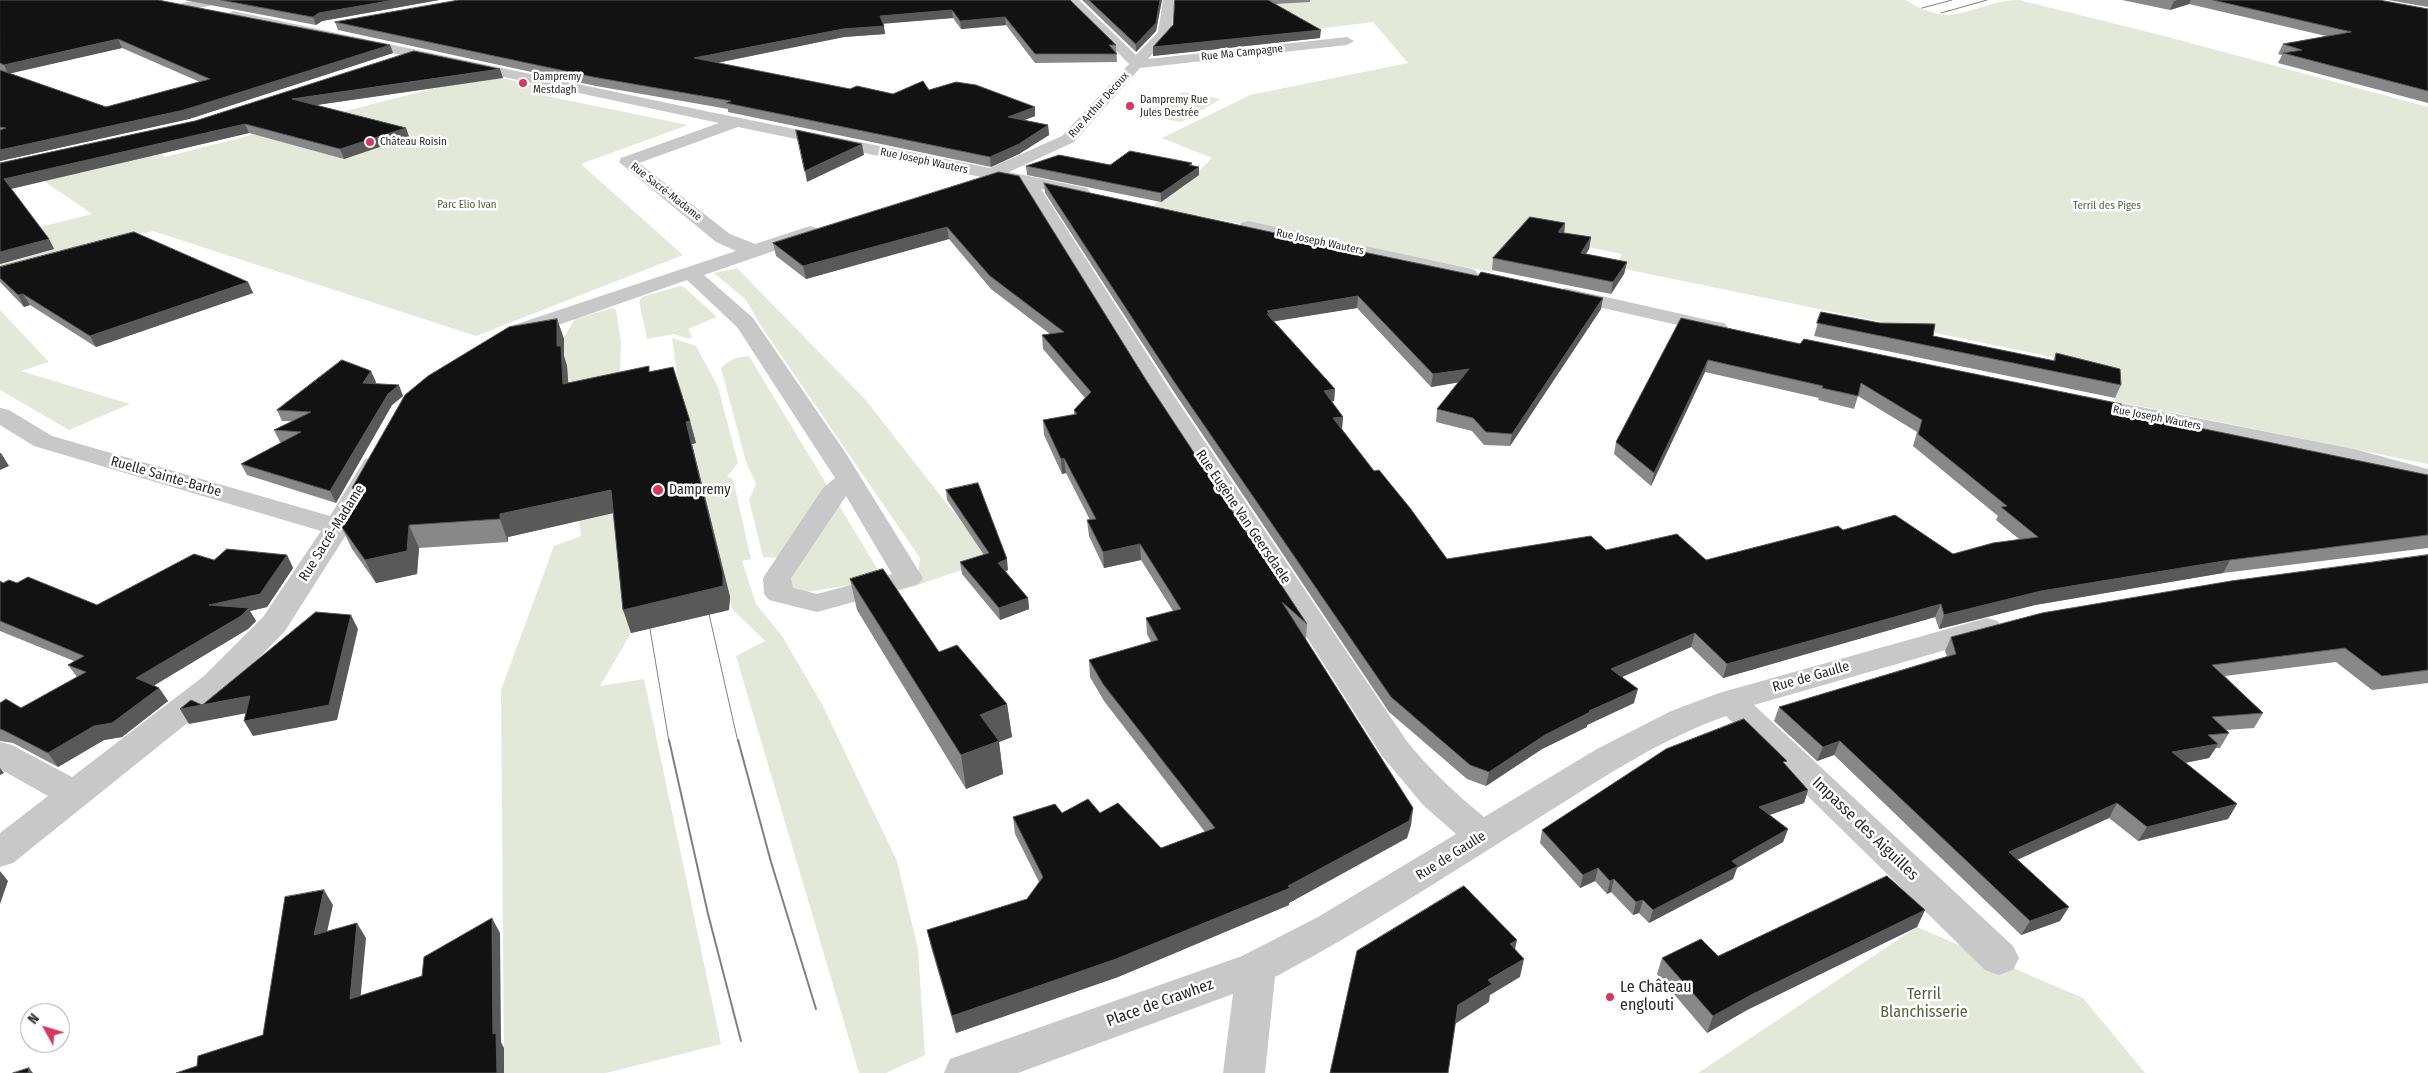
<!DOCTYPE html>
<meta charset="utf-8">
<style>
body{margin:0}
#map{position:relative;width:2428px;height:1073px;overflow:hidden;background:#fff;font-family:"Fira Sans Condensed",sans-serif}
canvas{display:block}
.north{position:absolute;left:20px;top:1003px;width:50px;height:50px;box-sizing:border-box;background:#fff;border:1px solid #aaa;border-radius:50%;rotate:309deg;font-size:14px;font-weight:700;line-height:20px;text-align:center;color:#2b2b2b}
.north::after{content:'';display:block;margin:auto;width:18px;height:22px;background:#d7395e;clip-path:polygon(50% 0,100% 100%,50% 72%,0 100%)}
</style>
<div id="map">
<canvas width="2428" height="1073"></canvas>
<div class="north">N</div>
</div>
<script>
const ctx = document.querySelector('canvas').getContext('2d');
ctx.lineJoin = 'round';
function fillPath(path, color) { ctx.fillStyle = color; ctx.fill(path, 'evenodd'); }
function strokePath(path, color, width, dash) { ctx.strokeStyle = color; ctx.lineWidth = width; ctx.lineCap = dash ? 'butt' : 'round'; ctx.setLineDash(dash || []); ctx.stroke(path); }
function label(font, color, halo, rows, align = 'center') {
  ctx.font = font + ' "Fira Sans Condensed",sans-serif'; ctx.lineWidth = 5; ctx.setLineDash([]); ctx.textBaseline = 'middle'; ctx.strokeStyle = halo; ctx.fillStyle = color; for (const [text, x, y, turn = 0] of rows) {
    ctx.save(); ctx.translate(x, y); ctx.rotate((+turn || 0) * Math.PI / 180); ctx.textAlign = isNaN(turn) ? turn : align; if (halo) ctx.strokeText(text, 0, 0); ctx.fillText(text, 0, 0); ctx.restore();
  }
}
const green = new Path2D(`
 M1232,0h674c10,7 30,16 44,15 24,-3 44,-15 69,-15l149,37 260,70v357l-313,-63v-31l-500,-103 7,-13 -99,-20 -31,38 -339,-65 14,-15 15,-3 30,-31 -50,-20 88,-43 158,-32 -35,-41 -152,19z
 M487,75l61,13 -16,5 156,32 -107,39 102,91 -207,81 -323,-105 -153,41v-35l92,-23 -73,-50 135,-15 11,8z
 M1183,92l38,7 -40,23 -39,-7z
 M737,268l127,130 127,162 -100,34 2,-7 25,-11 2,-18 -159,-232 -15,-26 -32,-27z
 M680,286l5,2 32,29 -29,12 4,8 -3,2 -15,-5 -27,5 -8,-38 3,-4z
 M612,308l4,2 5,32 -1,28 -11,27 22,236 -31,53 44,-7 77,365 -115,29h-102l-3,-383 53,-144 27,-10 -9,-76 -9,-121 12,-20z
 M0,310l49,52 -28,9 109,33 -61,26 -69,-40z
 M672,338l24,8 22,41 20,76 -11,14 6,2 18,80 -9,2 14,43 26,32 40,68 75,157 21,88 7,106 -39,18h-27l-123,-417 29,-15 -33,-32 -53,-222z
 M749,356l78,129 -49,73 -15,-1 -14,-57 7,-16 -10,-22 -25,-94c9,-9 16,-11 28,-12z
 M837,502l41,68 -14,13 -64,10 -12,-2 4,-22z
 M1917,927l166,71 62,75h-447z`);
const minor = new Path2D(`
 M199,0h27l-6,4 -34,6 -6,-4 2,-3z
 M1066,0h13l57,55 22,-23 5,-32h12l-4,33 -23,26 199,-22 7,4 -7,4 -207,23 -66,74 -65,30 78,16 3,4 -3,4 -6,1 -40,-8 131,204 234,347c23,29 49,53 78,77l113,-68 74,-38 48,-18 257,-72 11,-3 11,3 4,7 -4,7 -244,70 259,241 6,12 -6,12 -14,5 -14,-5 -259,-254c-68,24 -128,65 -189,103 -86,54 -172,110 -262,158l-10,96h-42l10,-79 -215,79h-74l6,-14 292,-103 76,-39 138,-83 -33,-29 -41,-49 -102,-161 -132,-202 -128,-208 -282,-58 -99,36 91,71 25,10 55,-18 7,2 2,4 -2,4 -113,39 49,43 92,134 78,126 -4,6 -102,28 -48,-12 -5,-6 -1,-16 60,-90 12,-10 -98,-151 -50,-47 -163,57 -8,2 -8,-2 -3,-5 3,-5 228,-76 -20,-9 -97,-80 2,-4 98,-35 -486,-104 -6,-4 6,-4 477,101 280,56 72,-32 67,-72zM846,496l46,78 -75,20 -24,-6 -2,-10z
 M1248,221l220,47 7,2 3,4 -3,4 -7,2 -227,-49 -2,-4 2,-4z
 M1566,288l151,34 8,1 3,5 -3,5 -8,1 -158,-36 -3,-4 3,-4z
 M2085,396l269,53 74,20v16l-77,-21 -274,-56 -4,-5 4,-5z
 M0,408l9,2 43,26 278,80 35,-57 9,-3 9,3 4,5 -36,63 -66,104 -59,61 -213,171 -13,4v-34l48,-37 -48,-27v-27l12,3 60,32 132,-101 59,-59 58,-86 -287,-85 -34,-21z`);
const tramFar1 = new Path2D(`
 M1922,8l30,-8
 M1941,13l46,-13
 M709,614l29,128
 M650,629l19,113`);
const tram = new Path2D(`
 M669,740l39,174 33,127
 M738,740l33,122 45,147`);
const wall = new Path2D(`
 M0,0l390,45 3,8 -204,66 -189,42zM122,48l78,34 -94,25 -97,-34z
 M184,0h255l-117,21 -6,4z
 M1070,0l46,45 1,17 -82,1 -29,-38 -45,4 -8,-11 -70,5 2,11 -41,3 -127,26 133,26 43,5 36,-4 106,17v9l-11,4 24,5 1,10 -30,19 -28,13 -263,-55v-3l-132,-23 -258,-56 -3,-8z
 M1082,0h80l-6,31 -20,21z
 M1175,0h135v2l-35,2 45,34 -167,18 20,-31z
 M2122,0h257l49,9v94l-150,-40 4,-8 -4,-1 5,-10 43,-8 -137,-32 -19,6z
 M2388,0h40v7z
 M503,78l-187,27 90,23 3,9 -65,22 -95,-26 -238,56 38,50 5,10 -54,15v-101l195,-42z
 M1192,163v3l7,1v8l-38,27 -134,-27 -1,-9z
 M999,172l147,208 161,244 -1,16 107,168 -2,17 -4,13 -118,65v2l-171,72 -162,56 -25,-86 -4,-17 100,-31 12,-17 -24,-48 -2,-17 49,-4h38l61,35 44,-16 -101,-131 -14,-24 -1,-17 62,-18 -4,-8 -1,-16 27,-7 -32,-51 -37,8 -15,-32 -2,-16h3l-24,-47 -4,1 -18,-39 -1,-15 31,-5v-5l11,-12 -42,-49 -1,-14 8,-1 -59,-45 -42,-50 -143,40 -30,-23 -3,-13z
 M1044,183l557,126 -91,137 -26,-1 -12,-14 -36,-9 1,-13 21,-27 -27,5 -74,-79 -83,13 61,68 -1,12 -2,1 11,15 -1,12 32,42 73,88 159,-9 100,10 137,-30 110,24 66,-15 -23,-19 2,-4 -85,-70 4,-14 -59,-36 -4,13 -36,-9 1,-2 -114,-26 -54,114 -37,-32 2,-12 65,-124 441,94 306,63v73l-205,25 -188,32 -96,24 -4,-12 -212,61 -32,-31 -69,30 12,26 -47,22v2l-45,22 -56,37 -19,-7 -78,-67 -215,-320 -129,-199z
 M1565,223l-1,10 27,4 -2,12 -3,5 41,8 -3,12 -13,20 -119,-24 1,-12z
 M0,267l248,15 5,11 -157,54 -66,-42 -6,2 -24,-25z
 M1821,312l112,24 120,25 3,-8 65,32 -6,13 -301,-62z
 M557,319l7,20v17l3,10 1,17 82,-11 40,49 6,22 -4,1 38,153 -1,13 -98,23 -18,-120 -105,24v5l-89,6 -2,26 -41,9 -24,-34 -11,-23 16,-27 -5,-11z
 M376,382l-1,2 28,12 -11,9 -56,98 -89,-28 -6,-11 42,-22h-3l-6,-12 19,-9h-11l-5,-11z
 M946,490l62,80 -3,1 23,27 1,11 -29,11 -38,-46 -2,-12 24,-7 -37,-55z
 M287,555l6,13 -26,39 -17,4 6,10 -8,8 -94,56 5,3 9,13 -46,36 -18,3 -46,27 -45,-24 -13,-2v-38l21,5 56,-31 -9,-12 6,-4 -74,-30v-50l3,2h14l80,22 117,-45z
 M2428,555v128l-56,7 -36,-28 -111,14 38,37 -9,15 -28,2 3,3 -9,15h-4l-7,10 -24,5 52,41 -9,15 -90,22 -29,-23 -92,42 43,61 -39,14 -187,-180 -17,6 -43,-40 5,-14 168,-51 -2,-5 6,-14z
 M850,579l89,73 68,52 5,33 -13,5 4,32 -37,15 -109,-179z
 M1785,765l23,25 -4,13 -35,12 19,14 -5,13 -46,26 -4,11 -84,44 -10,-10 -6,2 -22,-23 -4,2 -12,-13 -15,7 -40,-45 2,-13z
 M1925,910l-8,17 -170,83 -40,23 -50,-59 5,-16 56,-2z`);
const shadedWall = new Path2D(`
 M394,0h45l-117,21 -6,4 -3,-8 6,-4z
 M1160,0h2l-6,31 -20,21v-8z
 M2178,0h13l-2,4 -19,6 4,-9z
 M952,10l1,8 -72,6 -1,-8z
 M1005,17l1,8 -45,4 -1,-8z
 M884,26l1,8 -41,3 -148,30 -2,-9 149,-29z
 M1321,30l-1,8 -167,18v-9z
 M118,39l4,9 -114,26 -4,-9z
 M390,45l3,8 -204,66 -189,42v-11z
 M500,69l3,9 -207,30 -4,-9z
 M1035,107v9l-26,10 -1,-9z
 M245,124l4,9 -239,56 -6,-10z
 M1048,125l1,10 -30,19 -28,13 -1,-10z
 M406,128l3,9 -65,22 -4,-10z
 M862,144l2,11 -57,27 -2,-11z
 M1199,167v8l-38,27v-9z
 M1565,223l-1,12 -6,-3z
 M947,227l2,12 -143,40 -3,-13z
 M1591,237l-2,12 -10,16 2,-12z
 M49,239l5,10 -54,15v-12z
 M1627,262l-3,12 -13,20 2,-12z
 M248,282l5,11 -157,54 -6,-11z
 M23,294l7,11 -6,2 -6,-12z
 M1358,296l-1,12 -87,14v4l-3,-15z
 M1603,298l-2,11 -91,137 2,-12z
 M557,319l7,20v17l3,10 3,40 -7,-22 -6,-38z
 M1708,360l-3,12 -54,114 3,-13z
 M1469,369l-2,12 -36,6 2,-13z
 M371,371l5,11 -9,12 -4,-11z
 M399,385l4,11 -11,9 -56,98 -6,-12 58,-97z
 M1335,389l-1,12 -11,2 1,-12z
 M1343,417l-1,12 -10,2 1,-13z
 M690,421l6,22 -4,1 38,153 -1,13 -98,23 -8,-23 63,-188z
 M0,453h1l8,13 -9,4z
 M1064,458l2,15 -4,1 -1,-15z
 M611,490l7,22 -110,25v5l-8,-23v-5z
 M409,525l10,23 -2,26 -41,9 -11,-23z
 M1140,544l1,16 -37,8 -1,-16z
 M287,555l6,13 -26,39 -17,4 6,10 -8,8 -103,62 -9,-13 73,-73z
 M1007,559l1,11 -8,4 -2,-11z
 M2230,560l-7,13 -188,32 -96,24 5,-14 97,-24z
 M1028,598l1,11 -29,11 -1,-12z
 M1941,604l-6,13 -212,61 4,-14z
 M351,615l7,14 -21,91 -84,16 -9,-15z
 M1695,633l-4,14 -83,36 3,-14z
 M159,688l9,13 -46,36 -18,3 -46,27 -10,-14z
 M1638,689l-4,14 -47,22v2l-45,22 -56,37 3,-14 56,-37 44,-24z
 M250,696l8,15 -69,13 -9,-15z
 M1007,704l5,33 -13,5 4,32 -37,15 -5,-34 19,-40z
 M1840,741l-6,14 -17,6 6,-14z
 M2218,744l-9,14 -45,9 8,-15z
 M0,768l4,5 -4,2z
 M1808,790l-4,13 -49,17 4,-13z
 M2117,803l-8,15 -108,49 8,-15z
 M2237,804l-9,15 -90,22 9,-14z
 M1413,808l-2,17 -4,13 -118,65v2l-171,72 -162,56 -4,-17 336,-130z
 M1788,829l-5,13 -46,26 -4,11 -84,44 4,-13 79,-49z
 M1598,868l-3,13 -15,7 3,-13z
 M0,871l8,10 -8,23z
 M1614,879l-3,13 -4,2 3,-13z
 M324,890l9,15 -10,45 -9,-15z
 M1643,900l-4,13 -6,2 3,-13z
 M2069,907l-9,14 -39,14 9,-14z
 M1925,910l-8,17 -170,83 -40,23 6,-17 40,-22z
 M492,918l8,15 1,109 3,6v25h-7l-4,-39z
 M357,923l9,15 -7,76 -9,-15z
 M1517,940l-4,19 -3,-15z
 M1524,959l-4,18 -30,18 -1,7 -34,22 3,-19 30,-25z
 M29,1068l4,5h-5z`);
const building = new Path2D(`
 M0,0h158l232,45 -206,65 -184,40v-20l6,-2 -6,-1v-57l106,37 104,-28 -92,-40 -114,26 -4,-2z
 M221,0h173l-75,13 -6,4z
 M459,0h611l46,45h-7l8,9h-82l-30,-37 -45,4 -8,-11 -72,6 4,10 -41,3 -149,29 156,31 7,-3 36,8 30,-13 6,9 27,-8 20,3 59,22 -27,10 40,8 -29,19 -29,13 -264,-54 5,-2 -138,-24 -258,-55z
 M1089,0h71l-4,23 -20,21z
 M1175,0h93l53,30 -168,17 20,-22z
 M2213,0h166l49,9v82l-145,-38 19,-3 -19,-6 68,-12z
 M414,51l86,18 -208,30 114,29 -66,21 -95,-25 -241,55 45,60 -49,13v-89l195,-42z
 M796,130l66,14 -57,27z
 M1130,151l62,12 -3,2 10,2 -38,26 -135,-27 33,-11 51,10z
 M999,172l20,4 127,204 161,244 -25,-22 131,206 -4,13 -121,65 2,2 -174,71 -164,57 -25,-86 100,-31 16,-22 -30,-60 42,-13 7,9 26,-14 12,14 18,-10 43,45 54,-20 -112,-144 -14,-24 69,-20 -12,-22 35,-9 -41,-65 -37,8 -16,-32 9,-1 -32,-61 -3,1 -18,-39 34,-6 -3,-4 17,-18 -49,-57 22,-3 -74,-56 -43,-49 -144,39 -30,-23z
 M1044,183l305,66 129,27 3,-4 122,26 -91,136 -26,-2 -13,-14 -36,-9 32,-40 -36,5 -75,-78 -91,15 3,3h-3l68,75 -11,2 19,26 -10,1 41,53 5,-1 31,38 37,51 144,-23 15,14 71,-16 29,26 132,-34 5,4 52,-15 58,39 40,-11 45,-6 -37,-30 6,-1 -89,-72 4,-14 -61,-37 -3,13 -36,-8 1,-2 -115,-26 -54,113 -38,-31 65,-124 119,26 4,-5 317,65 1,8 306,63v60l-198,25 -189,31 -97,24 -3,-11 -214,60 -32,-31 -84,36 27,20 -49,22 1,1 -45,23 -56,37 -19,-7 -79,-68 -218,-317z
 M1530,217l35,6 -7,9 33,5 -10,16 46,9 -14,20 -120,-24z
 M134,232l114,50 -158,54 -67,-42 -5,1 -18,-17v-11z
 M1821,312l59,11 55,1 -2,12 122,25 1,-8 64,16 1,16 -304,-62z
 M557,319v27h4l2,38 86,-18v6l24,-5 17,54 -4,1 37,152v12l-100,24 -12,-120 -111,24v5l-91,6 -2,26 -42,9 -24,-34 21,-35 -10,-3 53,-93 23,-19 81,-49z
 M342,360l29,11 -8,12 36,2 -11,9 -58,97 -89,-27 60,-32 -27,-2 37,-18 -34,-2z
 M978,483l29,76 -9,4 30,35 -29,10 -39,-46 29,-9 -43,-63z
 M227,549l60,6 -27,39 -51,11 40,3 -8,8 -105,62 23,10 -47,35 -18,3 -46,27 -45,-23 -3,-1v-26l6,-4 15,9 65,-36 -18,-7 16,-9 -84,-35v-40l3,2 6,-3 8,3 11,-6 69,28 97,-51 20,6z
 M2428,555v115l-46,6 -37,-28 -133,17 51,48 -51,4 17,16 -21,2 10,9 -46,8 65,52 -90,23 -30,-24 -108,49 60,55 -39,14 -190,-180 -17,6 -44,-40 177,-53 -5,-17 91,-24 189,-32z
 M883,569l56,83 18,-7 50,59 -27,11 19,26 -38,14 -111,-176z
 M316,612l35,3 -22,90 -85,16 6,-25 -70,13 11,-9 11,5z
 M1744,719l43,42 -4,1 25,28 -49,17 29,22 -56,32 6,5 -85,44 -10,-10 -7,2 -22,-23 -4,2 -12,-13 -15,7 -41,-45 124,-81z
 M1887,876l38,34 -172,84 -40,22 -51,-58 39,-19 17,17z
 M1464,886l53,54 -7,4 14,15 -36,21 4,4 -34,21 -10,68h-118l27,-122z
 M324,890l-10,45 43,-12 -7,76 72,-23 2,-19 68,-39 1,116 3,-1 1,40h-321l21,-7 1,-10 65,-21 22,-138z
 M29,1068l-1,5h-15z`);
const markers = [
 [523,83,5,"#d7395e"],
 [1130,106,5,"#d7395e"],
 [370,142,5,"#d7395e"],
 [658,490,6,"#d7395e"],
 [1610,997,5,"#d7395e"]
];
const farStreetnames = [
 ["Rue Ma Campagne",1242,53,-6],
 ["Rue Arthur Decoux",1099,105,-48],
 ["Rue Joseph Wauters",924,161,12],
 ["Rue Sacré-Madame",666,192,38],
 ["Rue Joseph Wauters",1320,242,12],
 ["Rue Joseph Wauters",2157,418,11]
];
const farPoinames = [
 ["Dampremy",533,77],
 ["Mestdagh",533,90],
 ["Dampremy Rue",1140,100],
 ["Jules Destrée",1140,113],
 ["Château Roisin",380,142]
];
const farParknames = [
 ["Parc Elio Ivan",467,205],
 ["Terril des Piges",2107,206]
];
const streetNames = [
 ["Ruelle Sainte-Barbe",166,477,16],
 ["Rue Eugène Van Geersdaele",1243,517,56],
 ["Rue Sacré-Madame",332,533,-58],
 ["Rue de Gaulle",1811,677,-16],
 ["Rue de Gaulle",1451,856,-32]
];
const poiNames = [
 ["Dampremy",669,490]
];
const nearStreetnames = [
 ["Impasse des Aiguilles",1865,829,44],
 ["Place de Crawhez",1160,1003,-20]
];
const nearPoinames = [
 ["Le Château",1620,988],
 ["englouti",1620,1006]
];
const nearParknames = [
 ["Terril",1924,995],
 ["Blanchisserie",1924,1013]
];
fillPath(green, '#e4e8d9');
fillPath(minor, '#c8c8c8');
strokePath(tramFar1, '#808080', 1);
strokePath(tram, '#808080', 2);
fillPath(wall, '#888');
fillPath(shadedWall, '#595959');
fillPath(building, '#121212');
strokePath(building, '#595959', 1);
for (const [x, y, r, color] of markers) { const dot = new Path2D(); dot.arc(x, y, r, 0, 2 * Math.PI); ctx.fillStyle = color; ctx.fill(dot); strokePath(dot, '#fff', 2); }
label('11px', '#2b2b2b', '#fff', farStreetnames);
label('11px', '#2b2b2b', '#fff', farPoinames, 'left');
label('11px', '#55633d', '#fff', farParknames);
label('14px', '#2b2b2b', '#fff', streetNames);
label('14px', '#2b2b2b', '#fff', poiNames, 'left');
label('16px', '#2b2b2b', '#fff', nearStreetnames);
label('16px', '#2b2b2b', '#fff', nearPoinames, 'left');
label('16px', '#55633d', '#fff', nearParknames);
</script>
